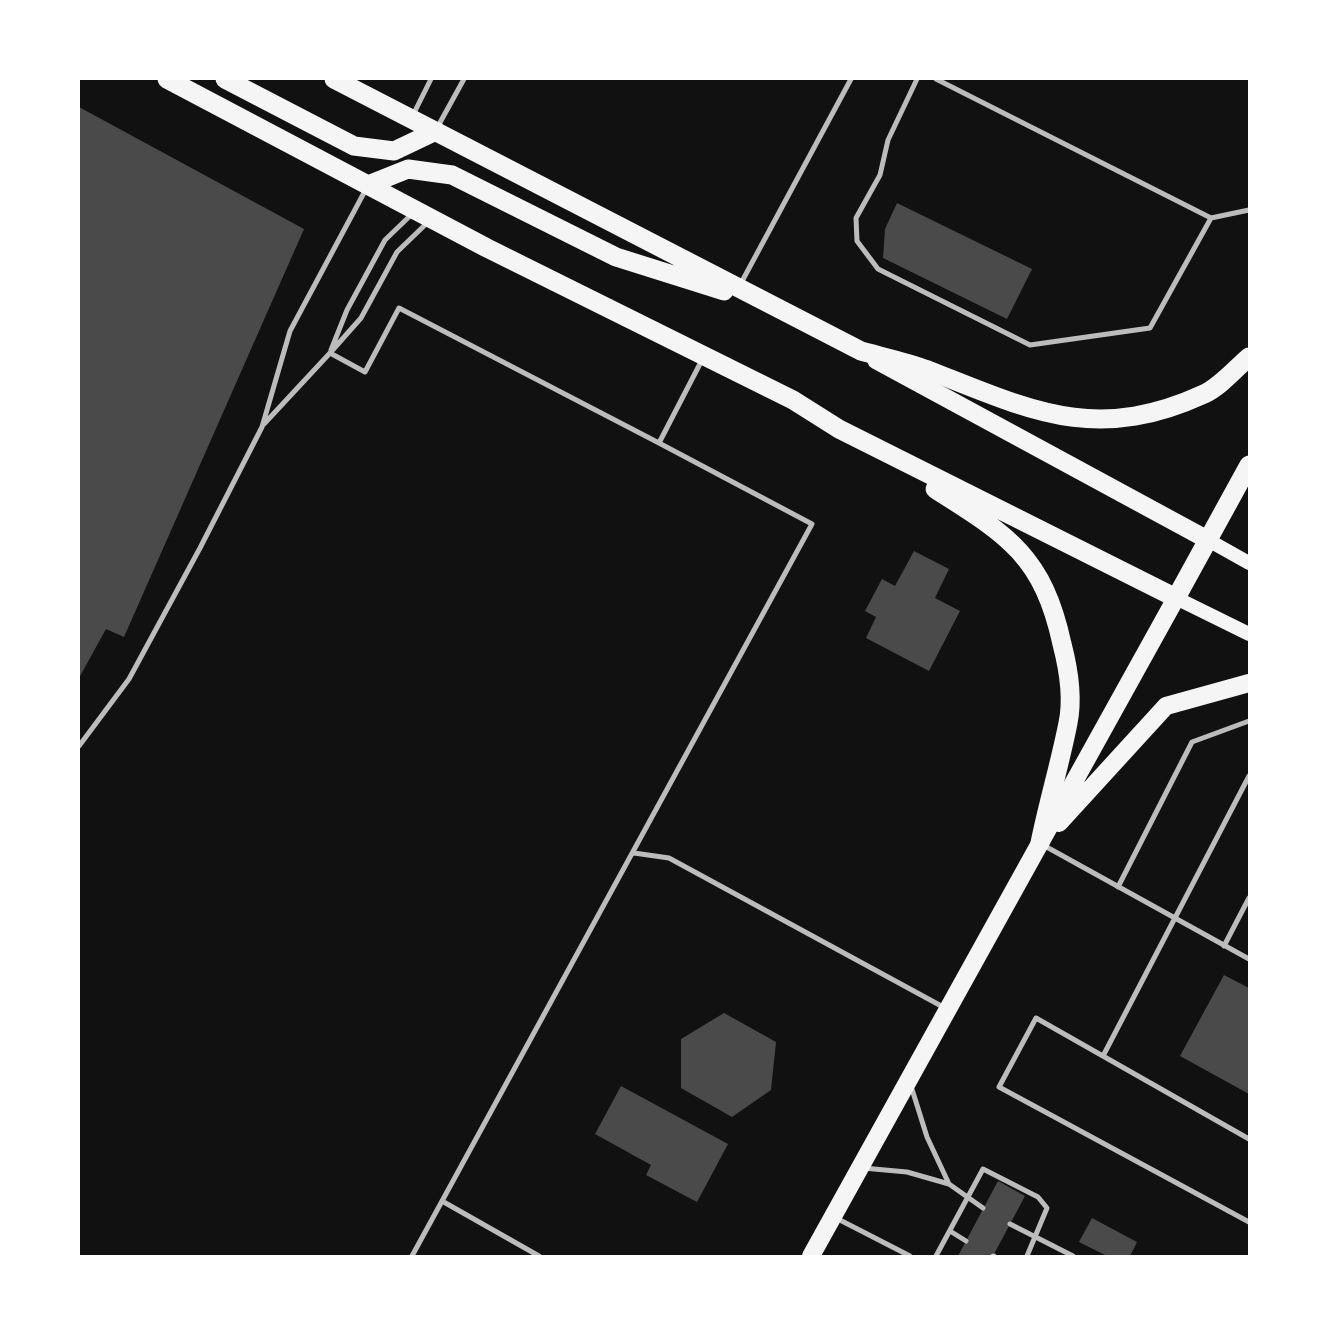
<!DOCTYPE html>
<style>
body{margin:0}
#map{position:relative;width:1328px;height:1335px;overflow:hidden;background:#111;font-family:"Archivo Narrow",sans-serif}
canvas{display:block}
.frame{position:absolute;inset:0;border:80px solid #fff;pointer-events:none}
</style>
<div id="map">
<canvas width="1328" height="1335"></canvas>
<div class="frame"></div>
</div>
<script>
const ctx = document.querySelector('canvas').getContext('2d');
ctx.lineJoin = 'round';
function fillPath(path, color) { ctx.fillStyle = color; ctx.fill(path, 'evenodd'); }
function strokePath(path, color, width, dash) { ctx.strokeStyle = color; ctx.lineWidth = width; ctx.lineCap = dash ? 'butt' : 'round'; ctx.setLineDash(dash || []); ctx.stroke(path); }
const building = new Path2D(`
 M79,107l225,122 -180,408 -18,-8 -27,49z
 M897,203l135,66 -25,50 -124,-61 2,-29z
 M914,551l35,18 -14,29 25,13 -31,60 -63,-33 10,-21 -11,-6 17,-32 13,7z
 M1224,975l25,13v106l-69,-38z
 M724,1013l52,29 -5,48 -39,27 -51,-29v-49z
 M621,1086l107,58 -31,58 -51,-27 5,-10 -56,-31z
 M998,1181l27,15 -32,60h-35z
 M1092,1218l45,24 -7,14h-23l-28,-14z`);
const service = new Path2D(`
 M917,79l-29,61 -8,35 -24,43 1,23 21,28 152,76 120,-17 61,-110
 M936,79l275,139 38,-8
 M412,117l19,-38
 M437,128l27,-49
 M740,285l111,-206
 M331,350l16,-40 38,-70 28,-27
 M330,353l31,-35 36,-66 31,-30
 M264,424l66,-71 35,19 34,-64 260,135
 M79,746l50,-67 71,-131 62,-121 28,-96 76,-142
 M1043,845l206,114
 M634,853l35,5 276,150
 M1118,887l74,-145 57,-21
 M1224,946l25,-48
 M1103,1056l146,-280
 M911,1086l16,51 22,47
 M1249,1139l-213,-121 -37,69 250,135
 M863,1168l44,4 42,12 34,24
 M442,1201l97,55
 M836,1218l74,38
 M1010,1224l63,32
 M950,1231l16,10
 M412,1256l400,-732 -153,-81 44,-85
 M936,1256l47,-87 55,28 9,11 -20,48
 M993,1256h1`);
const secondary = new Path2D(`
 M1208,540l41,23
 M1176,598l73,36`);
const primary = new Path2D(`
 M876,360l332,180
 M1059,823l107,-117 83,-23
 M811,1256l365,-658`);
const trunk = new Path2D(`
 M167,79l320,169 306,152 46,29 337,169 73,-133
 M225,79l129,67 40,5 42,-20
 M334,79l527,272c22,6 45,11 67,19 102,40 167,74 276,24 16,-7 32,-26 45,-37
 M368,185l40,-16 44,6 164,82 108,34
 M935,489c73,46 108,67 127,155 6,23 11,55 6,79 -8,41 -20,80 -28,120`);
fillPath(building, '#4a4a4a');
strokePath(service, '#bcbcbc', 5);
strokePath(secondary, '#f5f5f5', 14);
strokePath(primary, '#f5f5f5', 18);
strokePath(trunk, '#f5f5f5', 19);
</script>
